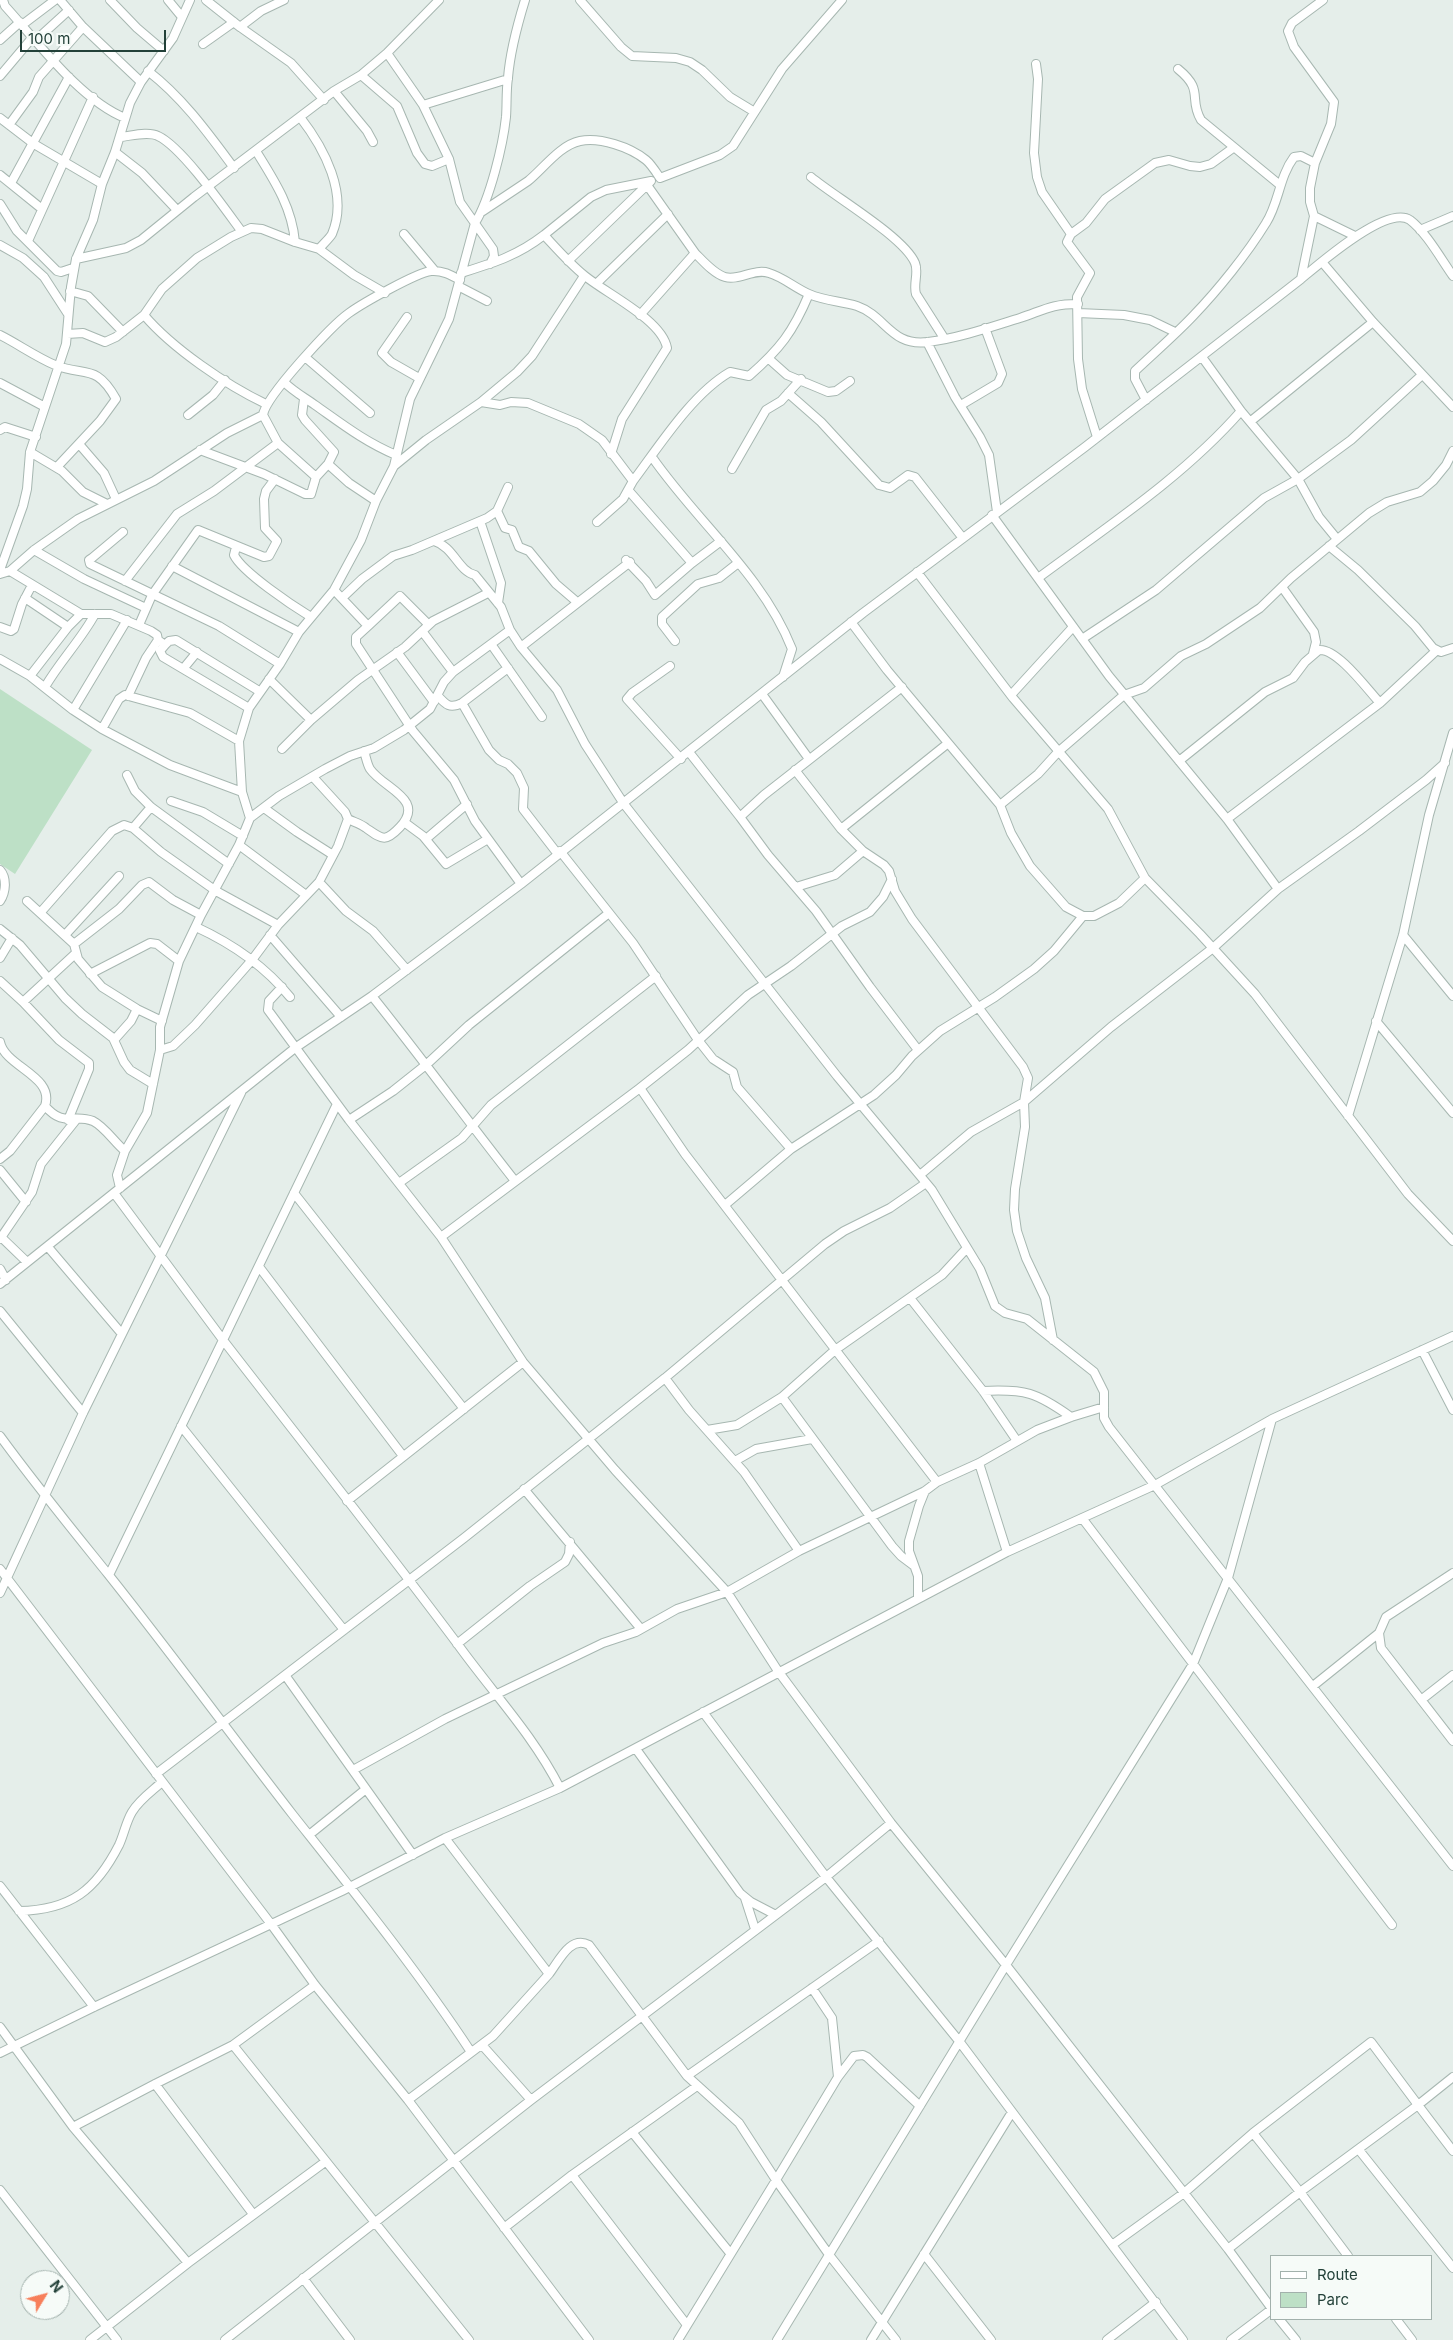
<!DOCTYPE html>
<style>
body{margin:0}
#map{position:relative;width:1453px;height:2340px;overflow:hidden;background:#e5eeea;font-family:Inter,sans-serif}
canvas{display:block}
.legend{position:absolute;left:1270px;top:2255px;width:162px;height:65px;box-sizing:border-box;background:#f6fbf8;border:1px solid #a2b1ac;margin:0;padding:6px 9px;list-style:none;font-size:15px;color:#234139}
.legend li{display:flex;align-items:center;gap:10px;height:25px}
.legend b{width:25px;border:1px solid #a2b1ac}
.north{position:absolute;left:20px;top:2270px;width:50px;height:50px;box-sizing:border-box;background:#f6fbf8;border:1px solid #a2b1ac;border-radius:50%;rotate:53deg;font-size:14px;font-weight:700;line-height:20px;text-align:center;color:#234139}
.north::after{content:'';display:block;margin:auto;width:18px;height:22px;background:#f77f5b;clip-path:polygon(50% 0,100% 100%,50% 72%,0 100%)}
.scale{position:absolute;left:20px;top:30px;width:146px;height:22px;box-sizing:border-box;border:2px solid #234139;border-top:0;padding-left:6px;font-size:15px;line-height:18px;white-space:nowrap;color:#234139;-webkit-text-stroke:4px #f6fbf8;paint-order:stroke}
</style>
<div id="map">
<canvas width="1453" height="2340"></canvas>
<ul class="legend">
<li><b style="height:6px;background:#fff"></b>Route</li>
<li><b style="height:14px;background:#bde0c6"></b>Parc</li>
</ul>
<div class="north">N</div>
<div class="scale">100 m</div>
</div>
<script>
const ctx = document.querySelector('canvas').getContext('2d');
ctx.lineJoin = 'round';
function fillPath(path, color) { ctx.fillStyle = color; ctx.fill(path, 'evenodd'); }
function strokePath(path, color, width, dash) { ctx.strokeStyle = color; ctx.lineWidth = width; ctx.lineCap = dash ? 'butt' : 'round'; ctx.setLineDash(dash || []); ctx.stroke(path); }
const green = new Path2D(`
 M0,689l92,61 -77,124 -15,-10z`);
const minor = new Path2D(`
 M3,0l2,6c32,35 75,94 120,112
 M60,0l23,27 58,55
 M110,0l27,28 27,23
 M168,0l14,17
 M206,0l34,27 21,-16 23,-11
 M580,0l41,47 11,9 44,2 14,4 12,8 28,27 23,14
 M22,25l33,-25
 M240,27l51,36 33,37
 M0,40l20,-18
 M35,41l34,-31
 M203,44l31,-22
 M387,53l36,52 26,54 11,43 33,47 1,7 -4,8
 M1036,64l2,15 -4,74 3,24 5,15 29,42 -4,8 23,31 -13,24 1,62 4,30 15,48
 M1178,69c27,22 10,29 23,51l79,65
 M148,71c35,27 60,62 86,97
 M361,75l36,31 20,47 8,11 7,2 17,-7
 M0,76l32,-38
 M334,91l33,40 6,11
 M423,105l85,-26
 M300,117c24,31 49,77 32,117 -3,5 -9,10 -13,15
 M0,118l34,26 68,40
 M9,125l24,-33 6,-15 44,-50
 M120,137c11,-1 28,-6 38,-1 24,11 67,73 84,96
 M256,151c18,29 36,56 39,91
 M115,152l27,21 35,37
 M0,175l42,34
 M811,177c24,20 93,60 104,86 4,9 -2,21 1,31l28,44
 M11,183l58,-106
 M0,204l17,27 40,40 4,1 12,-4
 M483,211c15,-10 30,-20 45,-30 15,-12 32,-36 52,-40 20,-4 50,6 66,19 5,4 10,12 14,18l60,-23 13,-9 49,-77 60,-69
 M1314,216l41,20
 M1420,230l33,-14
 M404,234l31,37
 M1071,234l15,-11 19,-24 50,-36 14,-3 21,6 10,1 11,-3 22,-16
 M544,235l47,-38 15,-7 45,-9 -4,4 48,68
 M28,241l65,-144
 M0,245l23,13 21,19 24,37
 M76,259l50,-11 15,-8 53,-43 140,-106 27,-16 26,-22 52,-53
 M568,261l79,-76
 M1322,262l51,60 80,85
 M461,273c32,-10 56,-17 83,-38 13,14 26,29 41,41 22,18 77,44 82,72l-45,71 -11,35
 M1301,279c17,-14 86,-75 109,-59 16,12 31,39 43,56
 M596,284l72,-70
 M458,286l29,15
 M70,291l18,5 35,36
 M1078,313l46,2 26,5 25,12
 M144,315c28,33 82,70 122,89
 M640,315l55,-62c8,8 19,21 30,24 14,4 29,-9 44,-4 14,4 26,15 40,21 16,7 32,7 48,12 29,10 34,41 71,36 31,-4 63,-15 92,-24 24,-8 31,-14 58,-14
 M407,317l-25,36 9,9 28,16
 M67,334l16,-1 22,9 11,-5 28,-22 18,-26 35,-31 34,-21 20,-9 11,1 33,13 24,7 35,26 31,18
 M0,335c18,9 36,22 55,30 30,12 41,-2 61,34l-16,22 -43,46
 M927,342l28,55 25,40 9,18 8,57
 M305,357l65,56
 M1202,357l39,54 57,68 21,38 18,22
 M769,359l18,16 41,17 8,-1 14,-10
 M284,382c10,10 20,15 31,23 27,19 50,37 81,50
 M0,383l45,24
 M788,393l33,29 58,63 11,3 18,-13 7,2 47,60
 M1146,400l-11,-21v-8c19,-18 40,-36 58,-55 25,-26 54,-62 73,-93 13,-20 13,-46 28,-66l7,-1 14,7
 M481,402l36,-30 15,-16 52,-80
 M961,405l37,-22 4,-9 -17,-46
 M188,415l25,-20 12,-15
 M263,415l15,28 38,34
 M1251,421l122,-99
 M0,430l5,-3 31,10
 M79,444l25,29 12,26
 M200,450l64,24 41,20h6l5,-17 12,-13 6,-12 -29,-32 -3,-5 2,-16
 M30,452l32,19 21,21 24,12
 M652,457c45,65 111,118 140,192l-9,28
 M328,464l21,19 27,18
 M394,466l32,-26 55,-38 19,3 11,-3 17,1 51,21 23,16 31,41 -10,18 -26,23
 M732,469l34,-59 15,-9 20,-22
 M633,481c27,-36 59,-87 97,-109l19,4c31,-27 44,-44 60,-82
 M629,491l63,72
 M497,511l8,17 7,2 7,17 10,4 27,33 21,18
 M992,515l117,161 118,143 51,70
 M480,521l21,62 -3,20
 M123,532l-31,26 -3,2 1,4 129,62 61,38
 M434,541c20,6 24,30 41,34l26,32 9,23 11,17 36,43 28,54 39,60 213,272 95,114 48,79 15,37 10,7 22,6 67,53 10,20v26l5,9 344,439
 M1329,546l29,24 57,56 18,22 8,4 12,-4
 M236,547l-2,8c8,17 59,51 77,62
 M34,550l50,29 62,29
 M626,560l20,21 9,14 37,-32 29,-22
 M172,566l127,66
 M0,570l23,-64 4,-17 3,-37 36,-108 5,-57 5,-28 17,-39 9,-36 13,-32 15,-49 11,-21 32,-44 17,-38
 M10,571l71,43h30l40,17 6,4 1,5 7,5 -5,6 3,6 86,51
 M917,572l96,126 95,111 37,69 55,56 55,60 153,200 45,47
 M0,574l10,-3 24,-21 44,-31 76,-38 73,-48 36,-18c2,-18 69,-90 86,-102 14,-10 67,-40 82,-42 11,-1 20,4 29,9
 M1038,578c70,-52 145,-101 203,-167
 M125,581l52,-67 37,-23 64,-48
 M1282,587l32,45 2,10 -3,12
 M334,590l34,36 -12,11v7l57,87 41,49 21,41 46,63
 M25,598l43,29
 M342,598l20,-19 31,-23 19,-6 75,-32 10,-7 11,-24
 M851,622l36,48 113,135 11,28 19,33 36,41 17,9h11l25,-13 26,-25
 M139,625l13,-30 46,-65 66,27 5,-1 8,-15 -12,-13 -1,-29 2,-8 9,-12
 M368,626l32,-30 28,28
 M0,627l11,4 3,-2 8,-25 10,-19
 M422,631l31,41
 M1082,639l74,-49 108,-92 34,-19 53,-39 71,-65
 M675,641l-13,-17v-7l36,-33 21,-6 19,-15
 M491,644l51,73
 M165,645l4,-4 7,-1 83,51
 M521,647l109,-85
 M397,652l37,50
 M0,659l30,17 43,34 29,19 68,36 72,27
 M670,666l-38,27 -5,6 54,60
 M183,669l14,-17
 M30,676l38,-49 13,-13
 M269,679l42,41 47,-40 47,-33 28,-26 55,-28
 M45,687c15,-26 36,-47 50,-73
 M762,694l47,65
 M1011,695l62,-68
 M128,696l18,-38 12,-18
 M438,696c8,9 12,13 24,7l46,-35
 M462,703l27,47 10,10 9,4 9,9 7,15 -1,21 34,44
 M73,710l54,-90
 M102,729l17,-30 6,-4 65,18 49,28
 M282,749l29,-29
 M689,752l51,65 28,38 48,56 54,76 48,63
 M1179,761l86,-69 28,-14 12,-16 14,-12c18,-2 48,39 61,53
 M795,770l46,59 22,22 21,14 5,6 6,20 17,28 111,148 5,11 -4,24 1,25 -10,62 -1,21 3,21 9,27 19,40 8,42
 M127,775l8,16 16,16 78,57
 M171,801l32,11 40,24
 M1000,805l38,-31 20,-22 66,-57 20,-7 37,-32 25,-12 54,-36 31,-30 78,-65 18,-11 33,-10 13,-11 13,-16 7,-14
 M264,808l33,24 36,23
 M740,817l24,-22 138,-108
 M250,818l29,-22 46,-27 25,-13 24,-8 30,-18 26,-21 14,-27 9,-10 57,-42
 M348,819c6,3 13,5 18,9 16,11 19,15 34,-1 26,-28 -16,-38 -30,-58 -3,-5 -4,-12 -6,-18
 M1227,819l153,-116 57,-53
 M404,822l19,14 23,28 42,-25
 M133,828l18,-21
 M841,829l106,-85
 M426,839l41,-35
 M239,845l67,50
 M560,851l73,92 65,97 15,19 20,13 4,15 54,62
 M0,870c7,8 6,22 0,31
 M319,882l27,29 27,20 34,39
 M796,887l39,-12 28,-24
 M27,901l47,43 4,15 24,28 35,22 25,12
 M40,913l72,-82 12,-6 9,3 28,24 55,39 62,34
 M196,927c37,17 68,38 94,70
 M0,929l20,16 45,53 17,16 31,24 11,24 6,8 23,14
 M65,935l54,-59
 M270,935l71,82
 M1403,935l50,61
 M74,944l45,-35 23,-24 7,-3 24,18 28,15
 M0,958l12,-20
 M90,974l60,-31 7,1 22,17
 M0,981l23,21 36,38 30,23v6l-21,51
 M282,987l-13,14 -1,9 81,110 92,117 82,125 92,108 112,122 51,79 113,152 115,142 222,284 44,60
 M372,996c49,61 95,124 143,185
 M23,1002l52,-48
 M1376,1021l77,92
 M115,1039l16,-18 6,-12
 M0,1042c5,25 55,34 45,64 19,22 28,7 48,15 12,6 22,22 32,30
 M160,1050l13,-4 22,-21 57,-65 26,-35 41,-43 19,-36 10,-27 -3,-7 -32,-35
 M640,1088l48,-38 60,-55 43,-29 51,-40 28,-14 13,-15 9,-18
 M1348,1116l55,-181 26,-120 24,-82
 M349,1120l44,-29 34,-27 42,-39 140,-112
 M0,1159l10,-8 35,-45
 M0,1170l26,32
 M920,1175l51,-43 53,-30 87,-75 102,-79 65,-59 81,-58 67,-51 19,-17
 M399,1183l63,-45 29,-33 165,-129
 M120,1188l-3,-13 8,-24 22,-38 13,-63v-23l19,-66 22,-46 38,-70 11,-27 -8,-26 -3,-51 10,-33 31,-44 19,-32 35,-42 27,-50 15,-39 18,-35 16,-67 39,-80 26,-96c15,-24 28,-78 31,-106 1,-13 0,-26 2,-39 2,-26 9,-52 17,-78
 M114,1193l109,147 114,-236
 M294,1193l170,216
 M725,1205l66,-56 83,-54 22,-20 16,-19 28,-25 55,-34 39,-28 20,-18 29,-35
 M1,1237l26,25
 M441,1237l199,-149 45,66 252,328
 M0,1239l32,-47 9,-28 35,-44
 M48,1247l74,87
 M260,1268l143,188
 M0,1269l6,11
 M0,1284l295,-236 77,-52 149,-112 342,-271 222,-166 216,-168 13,-63 -4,-14v-14l5,-25 16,-39 3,-22 -40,-55 -6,-16 4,-8 31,-23
 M910,1298l73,93 34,50
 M0,1311l83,102
 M1422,1350l31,60
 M665,1378l24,32 55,62 55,79
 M983,1391c42,-2 53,1 88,26
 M782,1397l110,149 9,10 12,9
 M181,1426l163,204
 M707,1430l30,-5 45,-28 53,-47 107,-75 25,-27
 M0,1436c35,48 71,92 108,138 63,79 123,161 185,241 61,77 124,155 178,237
 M735,1461l21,-12 56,-10
 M979,1463l28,89
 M524,1489l117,140
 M347,1501l176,-139
 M1082,1518l310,407
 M0,1569l271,355 44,61 93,115 181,240
 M1453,1573l-67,44 -7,16 2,15 72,93
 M109,1575l114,-235c79,102 159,203 236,306 34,47 74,89 101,142
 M0,1593l83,-180 158,-320
 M918,1597v-21l-9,-25v-10l10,-35 6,-15
 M457,1644l73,-58 35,-24 4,-8 1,-12
 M285,1675l128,180
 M1313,1686l66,-53
 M1421,1700l32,-25
 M703,1712l123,165 133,164 224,299
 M636,1749l104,144 11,9 23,12
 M353,1770l92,-51 158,-76 33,-11 41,-23 50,-17 72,-41 126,-60 12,-9 42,-19 58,-33 34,-13 33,-10
 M156,1774l308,-236 201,-160 160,-134 19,-13 46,-23 36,-25
 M309,1835l57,-46
 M0,1886l94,121
 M745,1898l10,31
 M19,1911c52,-1 77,-21 100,-66 5,-11 7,-23 13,-33 7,-12 20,-21 30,-30
 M549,1974c10,-13 21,-39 40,-29l98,131 52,47 37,57 62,-103 16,-21 9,-1 4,2 53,49
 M812,1988l20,30 6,59
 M0,2027l73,100 115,136
 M233,2045l236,295
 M482,2045l49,55
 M0,2053l94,-46 248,-116 103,-53 115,-50 447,-236 148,-67 117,-66 181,-83
 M687,2076l192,-135
 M1453,2077l-35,28 35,46
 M155,2084l98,130
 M408,2100l85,-64 56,-62 -104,-136
 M73,2127l82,-43 78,-39 82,-60
 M632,2132l98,121
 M1359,2150l94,118
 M572,2175l115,150
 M0,2190l117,150
 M504,2228l68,-53 125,-89
 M1112,2245l72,-52 69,-60 118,-91 47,63 -118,87 -47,-59
 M1228,2249l72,-57 48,64
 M924,2254l67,86
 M303,2278l47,62
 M1279,2319l17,21
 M1396,2319l16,21
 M90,2340l98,-77 137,-101
 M225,2340l306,-240 295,-223 65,-54
 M678,2340l98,-160 54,76 66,84
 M777,2340l229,-375 187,-301 35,-86 44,-159
 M871,2340l141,-228
 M1107,2340l49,-38
 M1231,2340l41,-31`);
fillPath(green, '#bde0c6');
strokePath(minor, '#a7b7b1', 10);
strokePath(minor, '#fff', 8);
</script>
